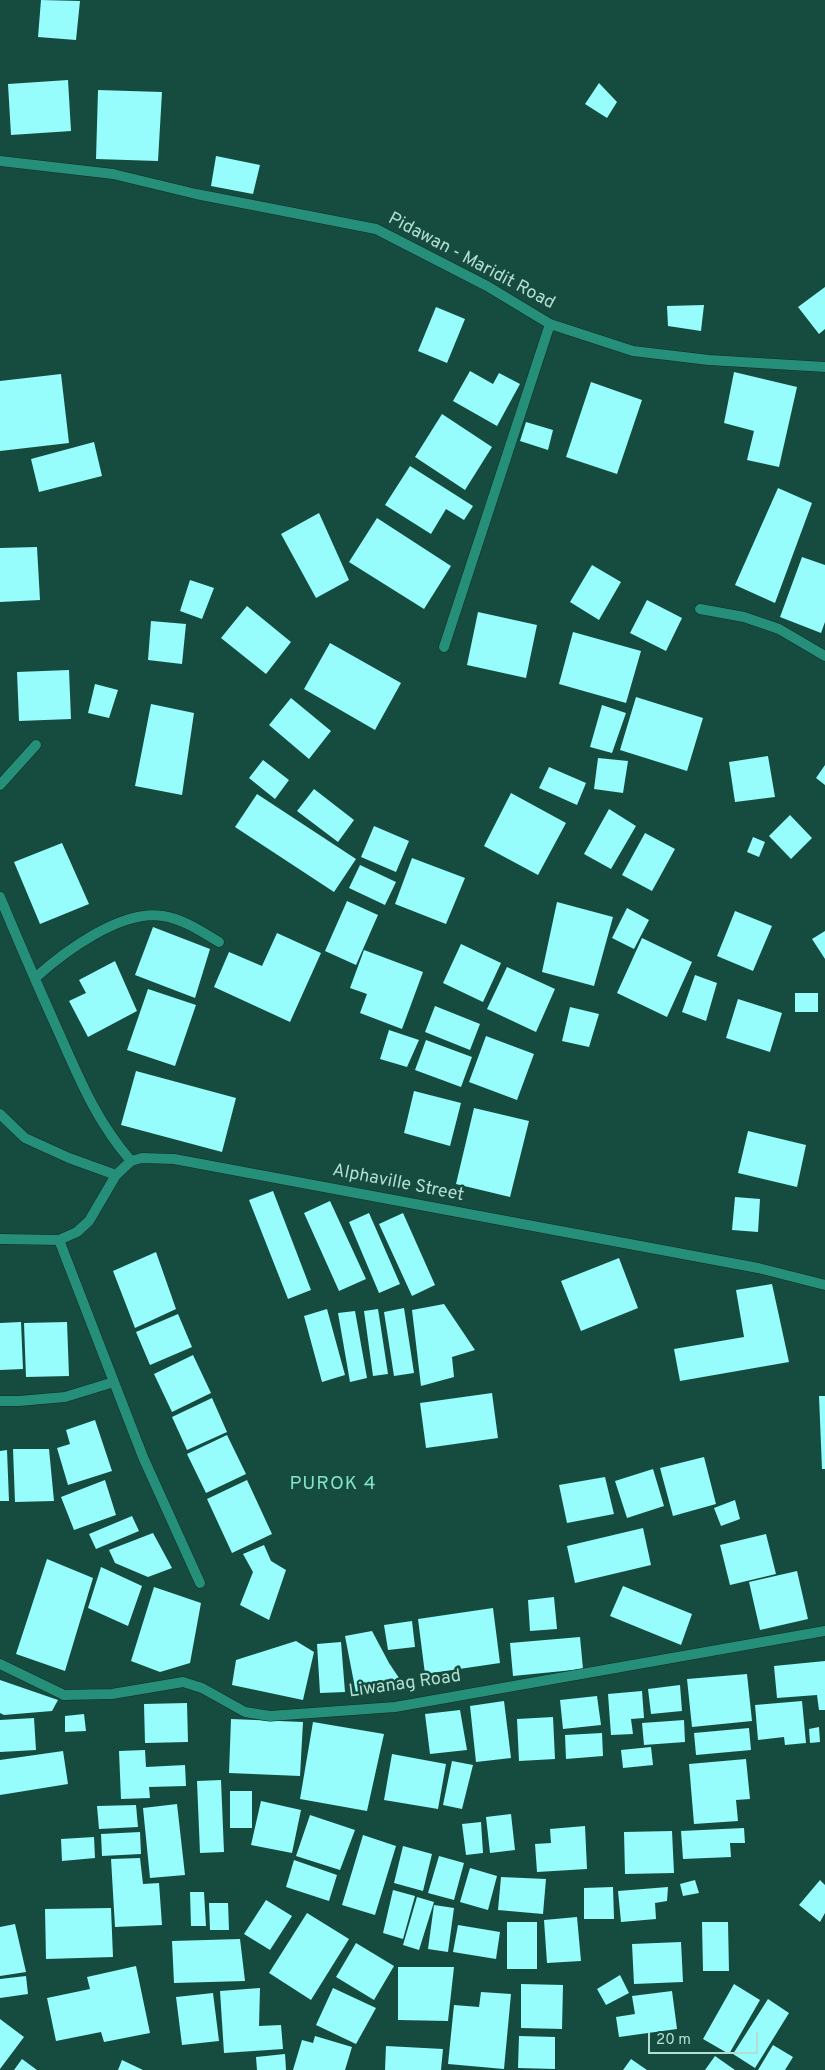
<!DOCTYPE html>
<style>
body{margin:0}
#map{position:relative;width:825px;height:2070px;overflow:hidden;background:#164c40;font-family:Overpass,sans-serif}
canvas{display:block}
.scale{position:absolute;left:648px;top:2032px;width:110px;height:22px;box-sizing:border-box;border:2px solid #b3dfd2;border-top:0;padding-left:6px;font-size:15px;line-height:18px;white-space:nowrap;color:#b3dfd2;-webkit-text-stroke:4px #164c40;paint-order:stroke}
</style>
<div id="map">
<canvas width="825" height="2070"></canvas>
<div class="scale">20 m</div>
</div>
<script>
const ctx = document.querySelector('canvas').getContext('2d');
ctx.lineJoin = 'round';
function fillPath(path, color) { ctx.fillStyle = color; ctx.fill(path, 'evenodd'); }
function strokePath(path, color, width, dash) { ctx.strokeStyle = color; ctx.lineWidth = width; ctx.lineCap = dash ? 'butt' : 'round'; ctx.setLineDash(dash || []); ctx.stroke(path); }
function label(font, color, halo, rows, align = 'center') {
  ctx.font = font + ' Overpass,sans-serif'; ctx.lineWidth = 5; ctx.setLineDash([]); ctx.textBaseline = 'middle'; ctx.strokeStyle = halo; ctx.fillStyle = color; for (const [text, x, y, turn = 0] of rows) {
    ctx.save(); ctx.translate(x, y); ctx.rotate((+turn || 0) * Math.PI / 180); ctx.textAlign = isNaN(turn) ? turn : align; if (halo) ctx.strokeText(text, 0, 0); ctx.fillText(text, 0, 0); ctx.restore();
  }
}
const building = new Path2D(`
 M41,0l39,1 -4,39 -38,-3z
 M68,80l3,51 -60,4 -3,-51z
 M599,83l18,19 -10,16 -22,-14z
 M98,90l64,2 -4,69 -62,-2z
 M216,156l44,9 -7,29 -42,-8z
 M825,287v42l-6,5 -21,-27z
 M704,305l-3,26 -33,-5 -1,-20z
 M436,307l29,12 -18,44 -29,-12z
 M470,371l23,13 6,-11 21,11 -23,42 -44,-25z
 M734,372l63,15 -18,80 -32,-7 7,-29 -30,-8z
 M61,374l8,69 -69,8v-70z
 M591,382l51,18 -25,74 -51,-17z
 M442,414l50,33 -27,43 -50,-33z
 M526,422l27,8 -5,20 -28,-9z
 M94,442l8,34 -63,16 -8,-33z
 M410,466l63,40 -9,14 -18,-11 -15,25 -46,-29z
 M778,488l34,15 -37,100 -40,-18z
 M319,513l30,67 -33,18 -35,-64z
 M377,518l74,48 -27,43 -75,-47z
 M37,547l3,53 -40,2v-54z
 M802,557l23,8v57l-4,11 -41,-16z
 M592,565l29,17 -22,38 -29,-18z
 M190,580l24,8 -12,31 -22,-8z
 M647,600l35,18 -16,33 -36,-18z
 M247,606l44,36 -25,32 -45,-36z
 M478,612l59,13 -11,53 -59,-13z
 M151,621l35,3 -4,40 -34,-4z
 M573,632l68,19 -15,52 -67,-19z
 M330,643l71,40 -26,47 -71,-41z
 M69,670l2,49 -52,2 -2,-49z
 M95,684l23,6 -9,28 -21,-5z
 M636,697l67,21 -16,53 -67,-21z
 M291,698l40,33 -22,28 -40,-34z
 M151,704l43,9 -12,82 -47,-9z
 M602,705l24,8 -14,40 -22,-6z
 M768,756l7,41 -40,5 -6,-40z
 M598,758l30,3 -5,32 -29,-4z
 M263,760l26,20 -14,19 -26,-21z
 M825,765v20l-9,-7z
 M549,767l37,16 -9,22 -38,-17z
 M314,789l40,31 -16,22 -41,-31z
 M511,793l55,30 -28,52 -54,-29z
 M257,794l99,65 -22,33 -99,-65z
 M609,809l27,17 -25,43 -27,-15z
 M790,815l22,23 -21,21 -22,-23z
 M374,826l35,15 -13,31 -35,-15z
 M645,833l30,16 -23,42 -30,-16z
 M753,837l12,5 -6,15 -12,-5z
 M62,843l27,61 -49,20 -26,-62z
 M412,858l53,20 -19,46 -51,-20z
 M360,865l36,17 -11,23 -36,-17z
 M347,901l31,14 -22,50 -31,-14z
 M557,902l56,15 -19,69 -52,-14z
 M627,908l22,12 -15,29 -22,-11z
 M735,911l37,15 -19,45 -36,-15z
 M153,927l57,22 -15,49 -60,-23z
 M825,931v28l-13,-20z
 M277,933l44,20 -31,69 -76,-35 15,-35 33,14z
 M642,938l50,24 -25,55 -50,-24z
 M461,944l40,19 -18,39 -40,-19z
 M364,950l59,22 -21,57 -42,-16 7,-19 -17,-6z
 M115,961l22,50 -49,26 -19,-36 17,-8 -7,-13z
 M507,967l48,22 -19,43 -49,-23z
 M695,975l22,8 -11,38 -24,-9z
 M148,989l48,16 -21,61 -48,-16z
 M795,993h23v19h-23z
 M738,999l44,14 -12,39 -44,-14z
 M435,1006l45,18 -10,26 -45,-18z
 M570,1007l29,7 -10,33 -27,-6z
 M389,1030l30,10 -12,27 -27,-8z
 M486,1036l48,18 -17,46 -48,-18z
 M426,1040l46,17 -11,30 -46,-17z
 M136,1071l100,27 -14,54 -101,-27z
 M414,1091l47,12 -11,43 -46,-13z
 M474,1108l55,13 -19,76 -54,-13z
 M748,1131l58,14 -9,42 -59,-14z
 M273,1191l38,99 -23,9 -39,-99z
 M735,1197l25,2 -2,33 -26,-2z
 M330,1201l36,78 -27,12 -35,-78z
 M369,1213l31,71 -21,9 -30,-71z
 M403,1213l32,72 -23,11 -33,-72z
 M156,1252l20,57 -41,19 -22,-57z
 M619,1258l19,50 -57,23 -20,-50z
 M772,1284l17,78 -109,19 -6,-32 70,-12 -8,-47z
 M444,1304l31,46 -23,7 2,20 -33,9 -9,-76z
 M404,1308l10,65 -20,3 -10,-64z
 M327,1309l18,66 -23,7 -18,-66z
 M378,1309l10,65 -15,2 -9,-65z
 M355,1311l12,67 -17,4 -12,-69z
 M178,1314l14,33 -42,18 -14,-33z
 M21,1322l2,47 -23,1v-47z
 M67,1322l2,54 -43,1 -2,-54z
 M193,1355l18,38 -39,19 -18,-38z
 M492,1393l6,45 -72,10 -6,-45z
 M819,1396h6v73h-3z
 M212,1398l15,34 -40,18 -15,-33z
 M95,1420l17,51 -44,14 -11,-37 13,-4 -4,-14z
 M227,1435l19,39 -40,19 -19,-39z
 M13,1449h36l5,52 -39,1z
 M7,1450l2,51h-9v-50z
 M704,1457l12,47 -43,12 -13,-48z
 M653,1469l11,37 -37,12 -12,-37z
 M605,1477l9,37 -47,9 -8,-38z
 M105,1480l11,35 -42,15 -13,-33z
 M247,1480l25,54 -40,19 -25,-54z
 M735,1500l5,19 -19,7 -7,-18z
 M132,1516l7,15 -43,18 -7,-15z
 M643,1528l8,37 -76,18 -8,-37z
 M153,1533l19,35 -24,9 -33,-14 -6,-13z
 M766,1534l10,40 -46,11 -10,-40z
 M264,1545l7,16 15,9 -17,50 -29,-15 13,-33 -10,-18z
 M47,1559l46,19 -28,93 -49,-17z
 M101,1567l41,19 -14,40 -40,-18z
 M797,1571l11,48 -48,11 -11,-48z
 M623,1586l69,28 -11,31 -71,-29z
 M154,1587l47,16 -11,60 -30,9 -29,-11z
 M554,1597l3,32 -27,2 -2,-31z
 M493,1608l7,55 -75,11 -7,-55z
 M412,1621l3,26 -27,3 -4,-25z
 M372,1631l17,32 18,27 -51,3 -11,-57z
 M580,1637l3,32 -70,7 -3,-33z
 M296,1641l18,11 -11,48 -71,-15 4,-25z
 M341,1642l4,50 -25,1 -3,-49z
 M825,1661v49h-6l-2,-15 -40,3 -3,-32z
 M747,1674l5,47 -60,6 -5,-48z
 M0,1680l58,20 -6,11 -48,4 -4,-2z
 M680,1685l2,26 -31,3 -3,-25z
 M642,1691l2,27 -13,1 2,15 -22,1 -3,-41z
 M597,1696l4,29 -38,4 -3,-29z
 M504,1701l7,57 -35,4 -6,-56z
 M802,1701l4,42 -21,2 -1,-8 -26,3 -3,-35z
 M187,1703l1,39 -43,1 -1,-39z
 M460,1710l7,40 -37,4 -5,-40z
 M84,1714l2,17 -21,1v-16z
 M553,1717l2,42 -36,2 -2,-42z
 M34,1718l2,32 -36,2v-32z
 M231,1719l72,3 -3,54 -71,-3z
 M684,1720l1,22 -41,3 -2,-22z
 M313,1722l71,12 -17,77 -67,-12z
 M819,1727l1,15 -10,1 -1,-14z
 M749,1728l2,22 -55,5 -2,-22z
 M602,1733l1,23 -37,3 -1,-24z
 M651,1747l2,18 -30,3 -2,-18z
 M145,1750l1,17 39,-2 1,21 -37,1 1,11 -29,1 -2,-48z
 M63,1751l5,33 -68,11v-35z
 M392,1754l54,10 -8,45 -54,-9z
 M746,1759l4,40 -14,1 2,21 -44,3 -5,-60z
 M452,1761l21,4 -11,44 -19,-4z
 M221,1780l3,72 -24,1 -3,-72z
 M230,1791h22v37h-22z
 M261,1801l40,9 -9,43 -41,-8z
 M177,1804l8,71 -35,3 -7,-70z
 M136,1805l2,22 -39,2 -2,-23z
 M511,1814l4,36 -25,3 -4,-36z
 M310,1815l45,15 -15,40 -44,-14z
 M481,1822l2,31 -17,2 -4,-31z
 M585,1826l2,43 -50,3 -2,-28 16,-1 -1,-14z
 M744,1828l1,15h-15l1,14 -48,2 -2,-28z
 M672,1831l2,42 -49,1 -1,-42z
 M140,1832l1,22 -39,2 -1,-22z
 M363,1835l33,11 -21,69 -33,-10z
 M94,1837l1,21 -33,3 -1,-22z
 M403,1846l29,8 -9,37 -29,-8z
 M439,1856l25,7 -10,37 -26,-7z
 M140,1858l3,26 16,-1 3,42 -47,2 -4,-68z
 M294,1860l43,15 -8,26 -43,-14z
 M470,1868l27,8 -9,34 -28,-8z
 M501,1877l45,2 -3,35 -45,-4z
 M695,1880l4,13 -16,3 -3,-12z
 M820,1880l5,5v28l-5,9 -21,-17z
 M613,1887l1,32h-30v-31z
 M668,1887l-1,14 -12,2 1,16 -35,3 -3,-31z
 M393,1890l22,6 -12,43 -20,-6z
 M190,1892h14l2,34h-15z
 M417,1897l17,5 -15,48 -16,-5z
 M266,1900l26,16 -22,34 -26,-16z
 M209,1903h19l1,27h-19z
 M434,1905l20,3 -6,44 -20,-3z
 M111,1908l2,49 -67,2 -1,-50z
 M307,1913l42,26 -38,61 -42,-27z
 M577,1917l4,44 -34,2 -3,-43z
 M507,1922h30v47h-30z
 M702,1922h26l1,49h-26z
 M15,1924l11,48 -26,4v-49z
 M458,1925l42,7 -4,27 -43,-7z
 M240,1939l5,42 -71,2 -2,-42z
 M681,1942l2,40 -49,2 -2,-40z
 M356,1943l38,23 -20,34 -38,-23z
 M136,1966l14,67 -46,9 -3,-10 -45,9 -9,-43 43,-9 -3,-12z
 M398,1967h56l-6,54 -50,-1z
 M620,1975l9,18 -23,12 -9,-16z
 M26,1976l2,18 -28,4v-19z
 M521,1984l42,1 -1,44 -41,-1z
 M734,1984l26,16 -31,54 -26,-15z
 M260,1988l-1,38 22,-1 2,24 -59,4 -4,-62z
 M333,1988l43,20 -20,36 -40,-19z
 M672,1991l5,38 -58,8 -3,-20 19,-3 -3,-18z
 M481,1992l30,2 -7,75 -56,-5 6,-59 25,2z
 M213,1993l6,48 -37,4 -6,-48z
 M768,1999l21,14 -34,55 -22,-14z
 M0,2019l24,18 -24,32z
 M315,2036l37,11 -7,23h-52l9,-30 11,3z
 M519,2036l36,1v32l-37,-1z
 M773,2045l20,12 -8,13h-27z
 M386,2046l57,3 -2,21h-56z
 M285,2054l1,16h-29l-1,-13z
 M715,2056l20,14h-30z
 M22,2059l15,11h-23z
 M631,2059l16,11h-24z
 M122,2060l21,10h-25z`);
const minor = new Path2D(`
 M0,161l113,13 83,20 180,35 111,57 63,38 83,27 76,9 116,7
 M700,609l44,8 35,12 46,27
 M444,647l106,-323
 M0,785l36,-40
 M0,897c18,43 36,85 55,127 23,51 39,94 76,137
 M35,978c29,-26 86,-69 128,-62 20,3 39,16 56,26
 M0,1114l25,24 44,20 47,17
 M0,1239l59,1 18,-8 12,-11 27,-46 15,-14 11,-3 32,1 584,109 67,17
 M59,1240l84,217 57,126
 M0,1401h19l46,-4 49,-15
 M0,1664l64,31 48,-1 71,-12 19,6 43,24 25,4 125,-9 430,-76`);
const streetNames = [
 ["Pidawan - Maridit Road",471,262,28],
 ["Alphaville Street",398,1184,11],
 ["Liwanag Road",405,1685,-8]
];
const neighbourhoodNames = [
 ["PUROK 4",333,1485]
];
fillPath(building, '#97fcfc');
strokePath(minor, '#0f2e27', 11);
strokePath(minor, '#268f79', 10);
label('18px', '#b3dfd2', '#164c40', streetNames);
ctx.letterSpacing = '1px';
label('19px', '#83e4cb', '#164c40', neighbourhoodNames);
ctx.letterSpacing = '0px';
</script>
